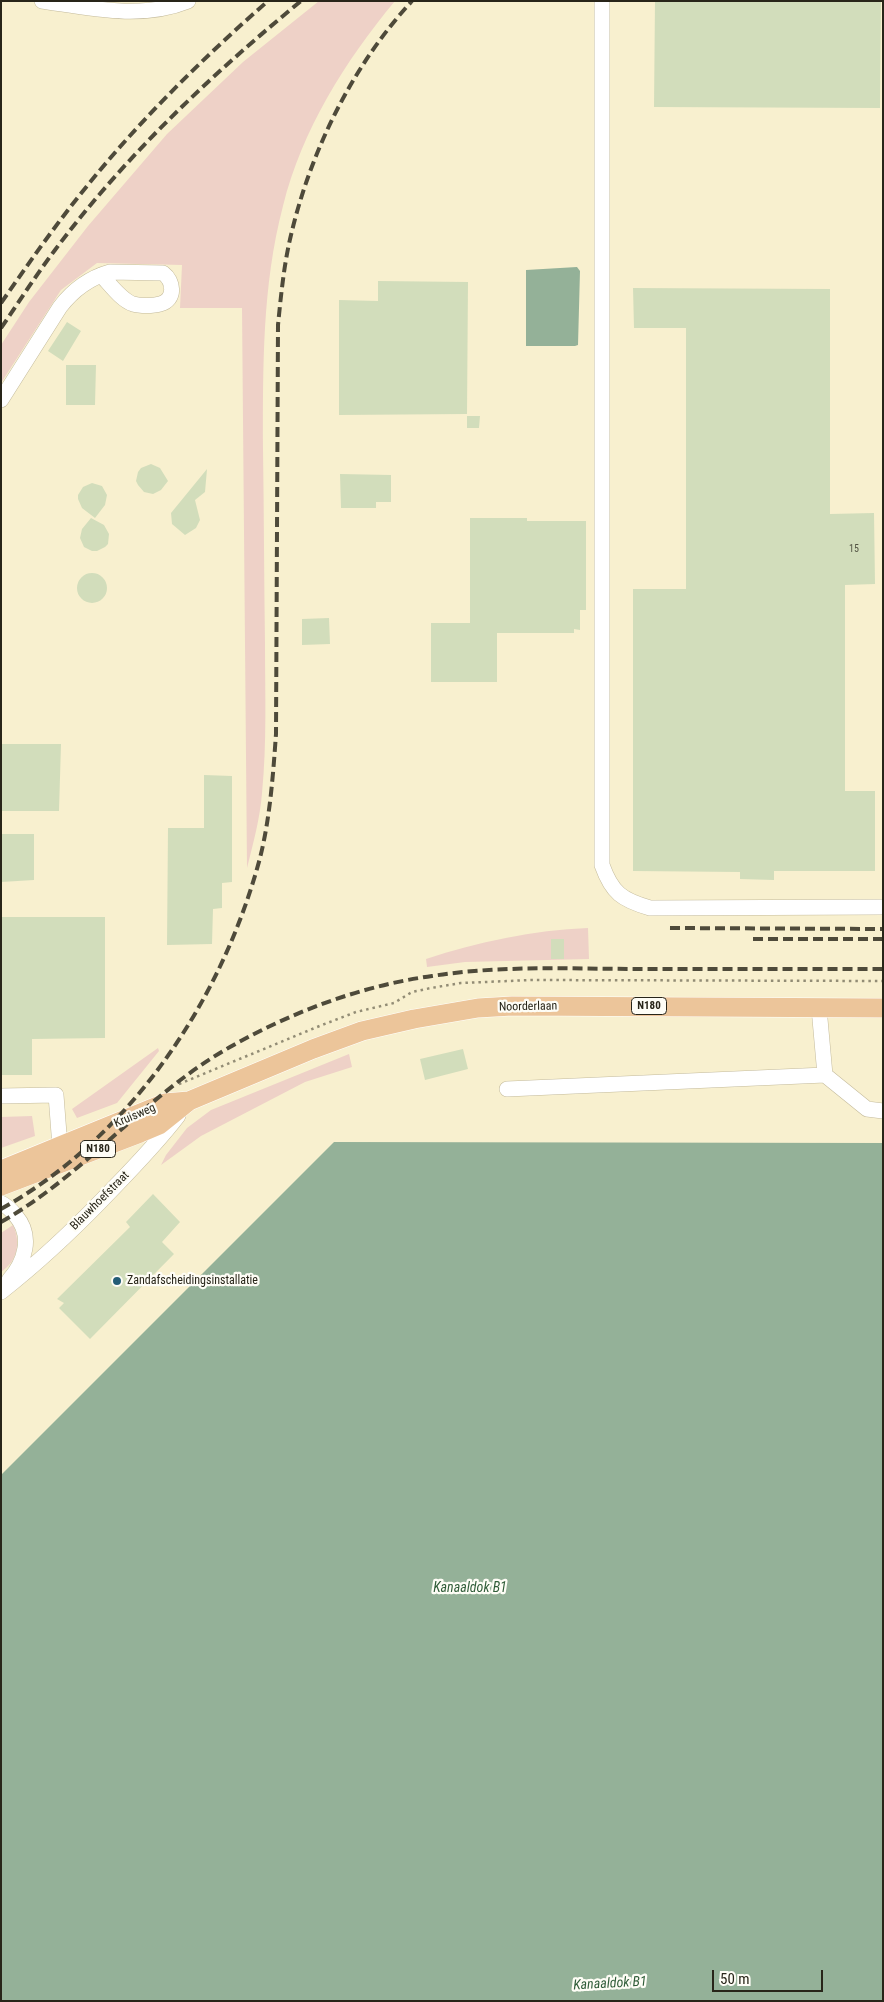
<!DOCTYPE html>
<style>
body{margin:0}
#map{position:relative;width:884px;height:2002px;overflow:hidden;background:#f8f0cf;font-family:"Roboto Condensed",sans-serif}
canvas{display:block}
.frame{position:absolute;inset:0;border:2px solid #282519;pointer-events:none}
.scale{position:absolute;left:712px;top:1970px;width:111px;height:22px;box-sizing:border-box;border:2px solid #282519;border-top:0;padding-left:6px;font-size:15px;line-height:18px;white-space:nowrap;color:#282519;-webkit-text-stroke:4px #fefdf6;paint-order:stroke}
</style>
<div id="map">
<canvas width="884" height="2002"></canvas>
<div class="frame"></div>
<div class="scale">50 m</div>
</div>
<script>
const ctx = document.querySelector('canvas').getContext('2d');
ctx.lineJoin = 'round';
function fillPath(path, color) { ctx.fillStyle = color; ctx.fill(path, 'evenodd'); }
function strokePath(path, color, width, dash) { ctx.strokeStyle = color; ctx.lineWidth = width; ctx.lineCap = dash ? 'butt' : 'round'; ctx.setLineDash(dash || []); ctx.stroke(path); }
function label(font, color, halo, rows, align = 'center') {
  ctx.font = font + ' "Roboto Condensed",sans-serif'; ctx.lineWidth = 4.5; ctx.setLineDash([]); ctx.textBaseline = 'middle'; ctx.strokeStyle = halo; ctx.fillStyle = color; for (const [text, x, y, turn = 0] of rows) {
    ctx.save(); ctx.translate(x, y); ctx.rotate((+turn || 0) * Math.PI / 180); ctx.textAlign = isNaN(turn) ? turn : align; if (halo) ctx.strokeText(text, 0, 0); ctx.fillText(text, 0, 0); ctx.restore();
  }
}
const green = new Path2D(`
 M319,1h76c-50,60 -93,129 -112,205 -21,80 -20,161 -20,243 1,65 1,130 2,195 0,50 2,99 -3,149 -2,26 -9,51 -15,75l-5,-560h-62l2,-43 -85,-2 -36,27 -60,93v-38l28,-43 59,-76 79,-92 76,-72z
 M588,928l1,31 -124,3 -38,5 -1,-8c52,-17 107,-29 162,-31z
 M158,1048l1,3 -42,52 -40,15 -5,-9z
 M349,1054l3,13 -47,15 -104,54 -40,29 5,-10 21,-27 24,-18z
 M32,1116l3,20 -34,12v-31z
 M13,1225c8,17 5,36 -12,47v-39z`);
const water = new Path2D(`
 M577,267l3,4 -2,74 -3,1h-49v-76z
 M334,1142l549,1v858h-882v-526z`);
const building = new Path2D(`
 M655,1h226l-1,107 -226,-1z
 M378,281l90,1 -1,132 -128,1v-115l39,1z
 M633,288l197,1v225l44,-1 1,71 -30,1v206h30v80h-101v9l-34,-1v-7l-107,-1v-282h53v-261h-52z
 M67,322l14,9 -18,30 -15,-10z
 M66,365h30l-1,40h-29z
 M467,416h13l-1,12h-12z
 M151,464l9,4 8,13 -7,9 -8,4 -9,-2 -6,-7 -2,-4 2,-9 3,-4z
 M207,469l-2,23 -10,8 5,20 -4,8 -11,7 -13,-11 -1,-11z
 M340,474l51,1v27h-15v6h-35z
 M92,483l10,3 5,9 -2,10 -10,13 -13,-10 -4,-9v-4l5,-8z
 M91,518l13,7 5,9 -1,10 -3,3 -8,4h-5l-8,-4 -4,-9 2,-9z
 M470,518h57v3h59v89h-6v20l-6,-1v4h-77v49h-66v-59h39z
 M77 588a15 15 0 1 1 30 0a15 15 0 1 1-30 0Z
 M329,618l1,26 -28,1v-26z
 M1,744h60l-2,67h-58z
 M204,775l28,1v106l-10,1v25l-9,1 -1,35 -45,1 1,-117h36z
 M1,834h33v46l-33,2z
 M1,917h104v121l-73,1v36h-31z
 M551,939h13v20h-13z
 M463,1049l5,20 -43,11 -5,-21z
 M153,1194l27,28 -18,20 12,12 -84,85 -31,-31 5,-5 -7,-4 73,-72 -4,-5z`);
const path = new Path2D(`
 M179,1084l143,-59 34,-13 38,-9 18,-11 19,-4 30,-5 71,-3 351,1`);
const minor = new Path2D(`
 M42,1c48,7 99,19 146,0
 M602,1v864c10,28 20,35 48,43l233,-1
 M1,400l59,-93c13,-17 29,-29 50,-35l53,1c11,8 13,27 -3,31 -7,2 -20,2 -27,0 -12,-4 -23,-20 -32,-29
 M825,1075l42,34 16,2
 M507,1089l318,-14 -6,-67
 M1,1096l55,-1 4,52
 M1,1203c7,3 11,8 15,13 17,20 9,46 -7,64
 M1,1292c37,-29 70,-60 102,-93 26,-27 52,-53 75,-83`);
const major = new Path2D(`
 M1,1170l164,-67 24,-2
 M1,1186l139,-53 19,-8 30,-24 124,-52 49,-18 52,-12 64,-11 34,-2 371,2`);
const rail = new Path2D(`
 M1,303c28,-40 55,-79 86,-117 54,-67 116,-128 181,-185
 M1,328c18,-26 35,-53 54,-78 70,-94 156,-175 246,-249
 M670,928l213,1
 M753,939h130
 M1,1209c131,-73 221,-209 259,-351 10,-40 13,-82 16,-124l2,-409c3,-30 6,-61 13,-90 20,-85 62,-170 121,-234
 M1,1222c85,-48 144,-127 229,-175 62,-35 130,-61 202,-71 69,-11 141,-7 211,-7 80,0 160,0 240,0`);
const markers = [
 [117,1281,5,"#235d76"]
];
const numberNames = [
 ["15",854,549]
];
const shields = [
 [649,1006,35],
 [98,1149,35]
];
const shieldNames = [
 ["N180",649,1006],
 ["N180",98,1149]
];
const streetNames = [
 ["Noorderlaan",528,1007,-1],
 ["Kruisweg",135,1116,-23],
 ["Blauwhoefstraat",100,1201,-45]
];
const poiNames = [
 ["Zandafscheidingsinstallatie",127,1281]
];
const waterNames = [
 ["Kanaaldok B1",470,1588],
 ["Kanaaldok B1",610,1984,-3]
];
fillPath(green, '#eed1c7');
fillPath(water, '#94b198');
fillPath(building, '#d2ddbb');
strokePath(minor, '#c3ba9b', 16);
strokePath(major, '#fff', 20);
strokePath(path, '#928c75', 2.5, [2.5, 4]);
strokePath(minor, '#fff', 15);
strokePath(major, '#ecc59a', 19);
strokePath(rail, '#4e4a3a', 4, [10, 5]);
for (const [x, y, r, color] of markers) { const dot = new Path2D(); dot.arc(x, y, r, 0, 2 * Math.PI); ctx.fillStyle = color; ctx.fill(dot); strokePath(dot, '#fefdf6', 2); }
label('10px', '#525342', null, numberNames);
for (const [x, y, w] of shields) { const box = new Path2D(); box.roundRect(x - w / 2, y - 8.5, w, 17, 4); ctx.fillStyle = '#fefdf6'; ctx.fill(box); strokePath(box, '#282519', 1); }
label('bold 11px', '#282519', null, shieldNames);
label('12px', '#282519', '#fefdf6', streetNames);
label('12px', '#282519', '#fefdf6', poiNames, 'left');
label('italic 14px', '#305d39', '#fefdf6', waterNames);
</script>
